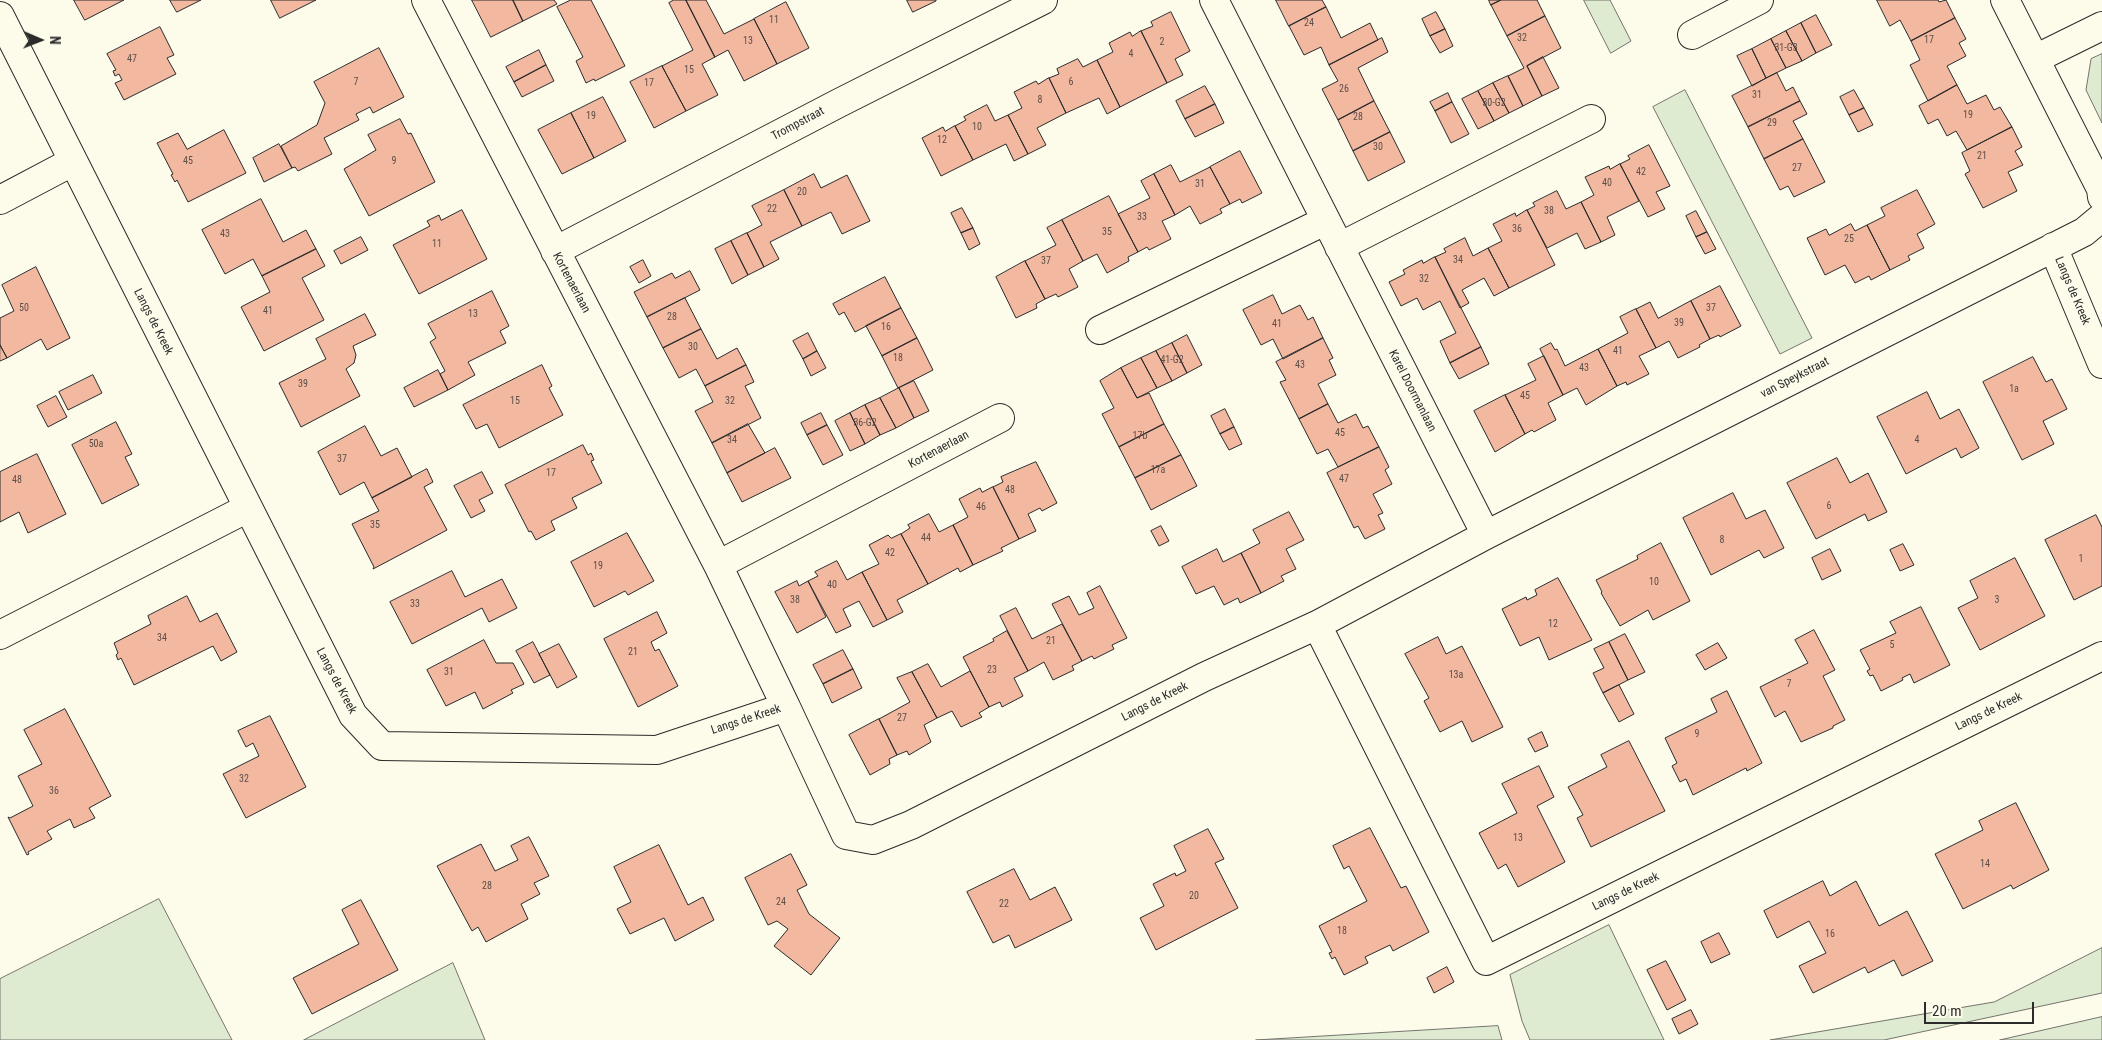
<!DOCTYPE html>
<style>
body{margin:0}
#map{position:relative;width:2102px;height:1040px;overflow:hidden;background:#fdfbea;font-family:"Roboto Condensed",sans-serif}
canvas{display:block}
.north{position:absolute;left:15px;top:15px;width:50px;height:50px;-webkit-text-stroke:4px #fdfbea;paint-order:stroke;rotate:91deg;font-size:14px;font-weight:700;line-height:20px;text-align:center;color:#2b2b2b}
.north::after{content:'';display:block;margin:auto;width:18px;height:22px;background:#2b2b2b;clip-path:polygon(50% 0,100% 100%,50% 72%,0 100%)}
.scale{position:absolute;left:1924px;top:1002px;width:110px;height:22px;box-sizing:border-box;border:2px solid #2b2b2b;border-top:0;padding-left:6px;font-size:15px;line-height:18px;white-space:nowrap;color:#2b2b2b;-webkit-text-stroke:4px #fdfbea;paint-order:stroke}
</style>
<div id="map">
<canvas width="2102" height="1040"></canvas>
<div class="north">N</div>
<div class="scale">20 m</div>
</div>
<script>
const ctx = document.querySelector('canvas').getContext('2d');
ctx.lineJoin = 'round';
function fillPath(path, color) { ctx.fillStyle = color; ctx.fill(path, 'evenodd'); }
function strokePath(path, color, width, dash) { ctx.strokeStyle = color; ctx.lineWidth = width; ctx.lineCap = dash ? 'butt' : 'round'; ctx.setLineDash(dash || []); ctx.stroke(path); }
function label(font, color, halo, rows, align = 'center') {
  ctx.font = font + ' "Roboto Condensed",sans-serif'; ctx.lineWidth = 4; ctx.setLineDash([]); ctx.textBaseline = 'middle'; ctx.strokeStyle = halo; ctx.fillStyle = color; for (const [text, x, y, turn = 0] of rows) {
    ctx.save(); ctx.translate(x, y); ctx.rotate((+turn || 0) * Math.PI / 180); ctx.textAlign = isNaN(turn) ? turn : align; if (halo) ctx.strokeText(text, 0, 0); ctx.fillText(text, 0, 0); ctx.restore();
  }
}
const green = new Path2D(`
 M1584,0h26l21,41 -20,12z
 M2102,54v69l-16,-33 5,-31z
 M1685,90l127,248 -32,16 -127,-247z
 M159,899l73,141h-232v-61z
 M1609,925l55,115h-134l-8,-19 -12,-46z
 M2102,948v45l-218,47h-114l224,-38z
 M453,963l32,77h-181z
 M2102,1017v23h-102z
 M1498,1026l4,14h-246z`);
const building = new Path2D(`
 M74,0h50l-39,20z
 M170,0h31l-24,12z
 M271,0h45l-36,18z
 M472,0h41l10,21 -32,16z
 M513,0h41l3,4 -34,17z
 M571,0h20l34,66 -30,15 -1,-2 -8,4 -10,-22 7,-4 -26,-50z
 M674,0h12l29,57 -13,7 16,31 -32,16 -24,-45 31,-16 -24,-47z
 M686,0h20l18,34 30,-15 23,45 -33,17 -16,-31 -13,7z
 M907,0h29v1l-23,11z
 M1276,0h46l4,7 -37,19z
 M1489,0h12l-10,5z
 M1501,0h36l8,16 -38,20 -16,-31z
 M1877,0h61l1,2 7,-2 9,18 -44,23 -11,-21 -10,6z
 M786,2l23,46 -32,16 -23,-45z
 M1326,7l15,31 29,-15 8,17 -49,25 -8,-18 -17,8 -15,-29z
 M1171,12l19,39 -15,8 8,16 -16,8 -26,-52 12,-5 -2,-4z
 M1436,12l9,17 -15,7 -8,-17z
 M1816,15l16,30 -16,8 -15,-30z
 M1545,16l16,32 -34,18 15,30 -19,10 -15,-30 16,-8 -17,-32z
 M1955,18l11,21 -7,4 7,13 -19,10 10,19 -29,16 -18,-36 10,-5 -9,-19z
 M1801,23l15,30 -14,8 -16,-30z
 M160,27l14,28 -7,3 9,16 -52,26 -9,-17 7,-3 -3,-6 -4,2 -2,-5 3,-1 -9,-16z
 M1445,29l8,17 -13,7 -10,-17z
 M1141,31l26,52 -47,24 -23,-47 16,-8 -4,-9 21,-11 2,4z
 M1786,31l16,30 -16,7 -15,-29z
 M1382,38l6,14 -30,16 16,33 -36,19 -16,-31 16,-8 -9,-16z
 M1771,39l15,29 -20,10 -14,-29z
 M379,48l25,49 -31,16 -3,-6 -14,7 3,6 -35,18 8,16 -34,17 -3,-4 -3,1 -11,-22 36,-21 8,-22 -11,-21z
 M1752,49l14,29 -14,8 -15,-30z
 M539,50l7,15 -32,17 -8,-15z
 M1543,57l16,31 -17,8 -15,-30z
 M1078,59l5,8 14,-7 23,47 -13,7 -8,-16 -33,15 -17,-35 10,-4 -2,-5z
 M546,65l8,16 -32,16 -8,-15z
 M662,66l24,45 -32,17 -24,-46z
 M1777,73l9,18 7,-4 7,14 -52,26 -16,-31z
 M1508,76l15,30 -14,7 -16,-30z
 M1049,78l17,35 -29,15 9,17 -18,9 -20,-39 14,-7 -8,-16 22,-11 2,3z
 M1493,83l16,30 -15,8 -16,-30z
 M1957,85l10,19 19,-9 8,15 6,-3 12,20 -45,23 -11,-19 -9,5 -9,-17 -10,5 -9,-18z
 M1205,86l10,18 -30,15 -9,-18z
 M1854,90l10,18 -15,7 -9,-18z
 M1478,91l16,30 -16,8 -16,-30z
 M1448,93l4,9 -17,9 -5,-9z
 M603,97l23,44 -32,17 -23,-45z
 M1374,101l16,31 -37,19 -15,-31z
 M1800,101l7,13 -14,7 10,18 -39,20 -16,-32z
 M1452,102l17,32 -18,9 -16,-32z
 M1215,104l9,19 -29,14 -10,-18z
 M987,105l8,16 13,-6 20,39 -14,7 -8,-17 -33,16 -18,-34 11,-6 -2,-3z
 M1864,108l9,17 -15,7 -9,-17z
 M571,113l23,45 -32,16 -24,-44z
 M400,119l8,15 3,-1 24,49 -66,34 -25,-47 32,-19 -8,-15z
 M955,126l18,34 -32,16 -19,-38 21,-11 2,4z
 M2012,127l10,20 -7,4 8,14 -15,7 9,19 -34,17 -18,-34 5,-3 -8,-18z
 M224,130l22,43 -58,29 -11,-22 -2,2 -4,-7 2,-1 -16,-31 21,-10 9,16z
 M1390,132l15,30 -37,19 -15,-30z
 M1803,139l22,43 -31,15 -6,-11 -8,4 -16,-31z
 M279,144l13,24 -28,14 -11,-24z
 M1649,145l21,41 -14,6 9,17 -17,8 -28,-53 10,-5 -2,-3z
 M1240,151l22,42 -20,10 -2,-4 -10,5 -20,-37z
 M1620,164l19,37 -32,16 8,18 -14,7 -20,-40 13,-7 -9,-18 24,-11 1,3z
 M1171,165l9,17 30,-15 20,37 -10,5 2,4 -22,11 -10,-18 -15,9 -21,-41z
 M814,174l7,14 26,-13 23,46 -28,13 -11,-22 -29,14 -18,-36z
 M1154,174l21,41 -13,6 9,18 -22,11 -2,-3 -9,5 -20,-38 32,-16 -9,-17z
 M784,190l18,36 -32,16 9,17 -15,8 -17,-34 15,-8 -10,-19z
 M1917,190l18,34 -18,10 7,14 -16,8 2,4 -20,10 -23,-45 18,-9 -4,-8z
 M1557,191l9,18 15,-7 20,40 -16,7 -8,-16 -30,15 -20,-38 8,-4 -2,-3z
 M1109,196l29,56 -10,5 1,4 -22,12 -10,-19 -14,7 -21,-41z
 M261,199l22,43 23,-12 10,19 -54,27 -9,-17 -28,15 -23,-44z
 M962,208l11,20 -12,5 -10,-20z
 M462,210l25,49 -68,35 -26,-49 37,-19 -3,-5 12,-6 2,5z
 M1527,210l28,55 -46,23 -21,-40 14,-7 -9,-17 22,-11 1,3z
 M1696,211l11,21 -11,5 -10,-21z
 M1062,220l21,41 -14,8 9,18 -20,10 -2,-3 -11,5 -20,-38 31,-16 -9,-17z
 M1851,224l4,7 12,-6 23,45 -19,10 -2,-4 -14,7 -10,-18 -20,10 -18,-37 19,-9 3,6z
 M973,228l7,16 -11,6 -8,-17z
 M1707,232l9,17 -11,5 -9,-17z
 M747,233l17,34 -16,8 -17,-34z
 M361,237l7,13 -27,14 -7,-13z
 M1465,238l8,18 15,-8 21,40 -15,8 -10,-18 -22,12 7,13 -9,5 -25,-51 11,-5 -2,-3z
 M731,241l17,34 -16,9 -17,-35z
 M316,249l9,17 -23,12 22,42 -60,31 -23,-44 29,-15 -8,-16z
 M1435,257l46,90 -31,16 -10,-22 16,-8 -16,-32 -17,9 -6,-12 -16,8 -12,-24 16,-8 -2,-4 19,-10 1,3z
 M643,260l8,16 -12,7 -9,-16z
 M1025,261l20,38 -9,5 1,4 -21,10 -20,-41z
 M36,267l34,71 -23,12 -6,-11 -34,19 -7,-13v-27l14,-7 -12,-26z
 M690,271l10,19 -53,27 -13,-25 38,-19 3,5z
 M885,277l16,31 -46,24 -11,-20 -5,3 -6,-11z
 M1720,286l21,40 -21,11 -1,-2 -9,4 -19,-38z
 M492,291l17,35 -9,5 6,12 -38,19 7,13 -27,15 -8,-16 5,-3 -15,-29 6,-4 -8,-14z
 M1273,295l9,19 18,-9 8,15 5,-3 10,21 -40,21 -10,-20 -12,6 -18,-35z
 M685,298l16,31 -38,19 -16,-31z
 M1691,301l19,38 -11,6 1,2 -22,11 -9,-17 -13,7 -20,-39 14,-7 8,16z
 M901,308l16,30 -35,18 -16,-30z
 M1636,309l20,39 -17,8 10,18 -22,11 -1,-3 -9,4 -19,-37 30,-16 -8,-16z
 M365,314l11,21 -23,11 3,9 -2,8 -8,6 14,27 -59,31 -22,-44 47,-24 -10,-20z
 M701,329l16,30 20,-11 9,17 -41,21 -9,-17 -17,9 -16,-30z
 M808,333l9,18 -14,8 -10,-18z
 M1187,335l15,30 -15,8 -15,-30z
 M917,338l16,32 -35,18 -16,-32z
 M1323,338l10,20 -4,2 7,15 -18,9 10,20 -29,15 -19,-37 6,-2 -10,-18z
 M1172,343l15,30 -15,8 -16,-30z
 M1551,343l4,7 2,-1 8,17 33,-17 19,37 -31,19 -9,-17 -14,7 -23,-46z
 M0,345l7,13 -7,3z
 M1481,347l8,17 -30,15 -9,-16z
 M817,351l9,17 -15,8 -8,-17z
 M1156,351l16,30 -15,7 -16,-30z
 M1544,356l19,39 -15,8 8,17 -22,12 -2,-2 -7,4 -20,-39 31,-15 -8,-16z
 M2033,357l13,25 6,-3 15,30 -24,12 11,23 -32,16 -39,-78z
 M1141,358l16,30 -20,10 -16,-30z
 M542,365l10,21 -3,2 14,27 -64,33 -12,-24 -11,5 -13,-24z
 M746,365l8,17 -9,4 16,32 -49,25 -17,-32 18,-9 -8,-16z
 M1121,368l16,30 12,-5 15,31 -45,23 -17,-33 12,-6 -14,-27z
 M438,370l10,20 -34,17 -10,-19z
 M93,375l9,18 -34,17 -9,-18z
 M914,381l15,30 -15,7 -15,-30z
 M899,388l15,30 -18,10 -16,-30z
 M1927,392l13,27 19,-10 20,39 -18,10 -5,-10 -50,26 -29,-57z
 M1505,395l20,39 -30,18 -21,-41z
 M56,396l11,21 -19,10 -11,-21z
 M880,398l16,30 -16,7 -15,-30z
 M1328,404l10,19 18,-9 7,14 5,-2 11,21 -41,20 -10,-18 -11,5 -18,-35z
 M865,405l15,30 -15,9 -15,-31z
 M1225,409l9,18 -14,7 -9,-18z
 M821,413l6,12 -20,10 -6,-12z
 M850,413l15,31 -15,7 -15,-30z
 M116,422l16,32 -7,3 14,28 -37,19 -30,-59z
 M748,424l17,29 -38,20 -15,-30z
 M1164,424l17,31 -46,23 -16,-31z
 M827,425l16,30 -20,10 -16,-30z
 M365,426l16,30 16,-8 15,29 -40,21 -8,-16 -24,13 -22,-43z
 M1234,427l8,17 -13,6 -9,-16z
 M583,445l5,10 3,-2 3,7 -3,1 11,22 -30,15 5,10 -26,13 4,9 -19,10 -5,-9 -2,1 -24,-47z
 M1379,447l10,20 -4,3 7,14 -19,10 10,19 -5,2 7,14 -20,10 -7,-13 -4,2 -27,-55z
 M775,448l16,30 -49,24 -15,-29z
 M37,454l29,60 -38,19 -9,-21 -19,10v-50z
 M1181,455l16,31 -46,24 -16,-32z
 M1837,458l13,25 18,-10 19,39 -19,9 -3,-7 -49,25 -29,-56z
 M1036,462l21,41 -15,8 -2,-3 -12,6 8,17 -17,8 -26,-52 10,-5 -2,-5z
 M427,469l6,13 -9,5 23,43 -74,39 1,-2 -22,-43 27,-13 -7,-13z
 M482,472l11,21 -14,7 6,11 -14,7 -17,-32z
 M993,487l26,52 -18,9 2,3 -30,14 -20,-40 15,-8 -9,-18 21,-11 2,4z
 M1733,493l13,26 19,-9 19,38 -20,10 -5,-8 -48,25 -28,-57z
 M1289,512l15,28 -18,9 10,20 -15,7 3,5 -23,12 -20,-40 19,-10 -7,-13z
 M929,514l10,18 14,-7 20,40 -13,7 -2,-4 -30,16 -27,-50 9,-6 -2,-3z
 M2096,515l6,12v59l-28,14 -29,-60z
 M1161,526l8,15 -10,5 -8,-15z
 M627,533l27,48 -26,14 -3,-4 -31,16 -23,-45z
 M901,534l27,50 -31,16 6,12 -16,8 -25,-48 17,-8 -10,-19 19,-10 3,3z
 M1661,543l29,58 -37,19 -5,-10 -28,16 -19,-33 1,-1 -6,-12 42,-21 -1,-3z
 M1903,544l11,21 -14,6 -10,-21z
 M1217,549l6,13 18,-9 20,40 -21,10 -2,-5 -14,7 -10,-19 -18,8 -14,-27z
 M1830,549l11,22 -19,9 -10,-22z
 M2015,558l30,58 -65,34 -22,-42 20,-10 -8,-17z
 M837,561l10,19 15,-8 25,48 -14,7 -14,-26 -16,8 8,17 -15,7 -28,-52 10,-5 -3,-4z
 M452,571l13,26 37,-18 15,29 -28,14 -7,-14 -70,36 -22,-42z
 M1558,578l34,62 -43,20 -10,-23 -19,9 -18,-37 24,-12 1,3 10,-5 -2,-5z
 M797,581l2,5 9,-5 18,36 -29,16 -22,-41z
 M1100,586l27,52 -15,7 2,4 -20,10 -2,-3 -10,5 -30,-57 17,-8 10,19 15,-7 -7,-15z
 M187,596l13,26 17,-9 20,39 -16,9 -8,-15 -79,39 -13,-27 -3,2 -2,-5 2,-2 -4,-10 37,-19 -3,-8z
 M1921,607l29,58 -36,18 -4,-9 -8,4 1,2 -22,11 -8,-16 -3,1 -3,-5 3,-2 -10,-19 36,-17 -6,-11z
 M1016,608l16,31 30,-15 20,37 -10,5 2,4 -21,10 -9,-18 -16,9 -28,-55z
 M657,612l10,21 -16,9 4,9 4,-2 19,37 -40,21 -34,-68z
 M1814,630l21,40 -12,6 22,44 -12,6v2l-32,14 -16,-31 -10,6 -15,-30 48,-24 -13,-23z
 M1007,631l21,40 -14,7 9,18 -21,11 -2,-5 -11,5 -26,-50 31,-16 -1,-2z
 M1625,634l20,38 -17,8 -19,-38z
 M1438,637l8,17 16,-8 41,81 -31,15 -10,-21 -22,11 -16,-31 5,-3 -24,-44z
 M484,640l12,23h17l11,21 -13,6 2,3 -30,16 -8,-17 -29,14 -19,-36z
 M533,642l17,33 -16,8 -18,-32z
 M1609,642l19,38 -25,13 -10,-20 11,-5 -10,-19z
 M1718,643l9,15 -22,12 -9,-15z
 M559,644l18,33 -20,11 -18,-34z
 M843,650l10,19 -30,15 -10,-19z
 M928,664l13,23 29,-16 19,36 -10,6 3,4 -21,10 -9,-16 -15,7 -25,-46z
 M853,669l9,19 -30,15 -9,-19z
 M912,672l25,46 -13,7 7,17 -22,13 -2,-4 -10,4 -18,-36 31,-17 -13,-24z
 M1619,685l15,29 -15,8 -16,-29z
 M1727,691l35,72 -15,8 -1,-3 -53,27 -7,-16 -6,3 -8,-16 5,-3 -12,-25 52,-26 -6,-13z
 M65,709l46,87 -22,12 6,10 -21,10 -4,-9 -23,12 5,8 -24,13 1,2 -2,1 -19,-38 2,1 23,-12 -15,-30 24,-12 -18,-34z
 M270,716l36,71 -60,31 -23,-44 36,-18 -6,-13 -7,4 -8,-16z
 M879,719l18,36 -8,4 1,5 -20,11 -21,-40z
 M1542,732l6,14 -13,6 -7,-13z
 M1629,741l36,70 -74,36 -14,-29 6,-3 -15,-28 39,-20 -6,-12z
 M1539,766l15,31 -17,9 28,56 -47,25 -12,-23 -8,5 -19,-36 38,-20 -15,-29z
 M2016,803l33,67 -36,19 -2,-4 -48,24 -28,-55 48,-24 -4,-9z
 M1370,828l31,60 5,-2 23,46 -36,19 -3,-6 -25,12 3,6 -24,12 -9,-18 -3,2 -3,-6 3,-1 -13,-26 48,-25 -18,-35 -5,3 -11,-23z
 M1208,829l16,30 -9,4 23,45 -82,42 -16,-32 24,-12 -11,-22 22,-11 1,3 10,-5 -12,-25z
 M529,837l20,39 -15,7 6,11 -19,10 7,15 -42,23 -8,-15 -6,4 -35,-65 44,-22 14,27 23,-11 -7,-14z
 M659,845l29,60 15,-8 11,23 -39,21 -11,-23 -34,16 -13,-25 14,-7 -17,-35z
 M791,854l16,31 -10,5 12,24 31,24 -29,37 -37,-29 14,-17 -11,-8 -9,4 -23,-47z
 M1014,869l16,31 25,-13 17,33 -57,28 -6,-13 -16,8 -26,-51z
 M1823,881l7,15 26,-15 23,45 28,-15 26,50 -31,15 -8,-16 -26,13 -3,-6 -52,26 -14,-27 27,-13 -17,-32 -32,17 -13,-27z
 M361,900l37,70 -86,44 -19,-36 66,-34 -17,-34z
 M1719,933l11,21 -19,9 -10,-21z
 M1666,961l20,39 -19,10 -20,-40z
 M1447,967l7,15 -20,11 -7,-15z
 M1691,1010l7,14 -19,10 -7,-15z`);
const minor = new Path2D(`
 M426,0l292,565 68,142
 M1214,0l272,535
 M2005,0l96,189 1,8
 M0,16l353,699 29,31 275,4 129,-43 60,128 27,5 38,-15 293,-148 113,-52 169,-90 598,-303 18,-15
 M1692,35l67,-35
 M2035,59l67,-33
 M0,200l72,-38
 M1339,247l252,-128
 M2053,247l49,117
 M555,251l284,-148 204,-103
 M1100,330l225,-109
 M718,565l282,-147
 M1317,625l169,336 616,-305
 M0,635l248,-127`);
const numberNames = [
 ["11",774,20],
 ["24",1309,23],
 ["32",1522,38],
 ["17",1929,40],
 ["13",748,41],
 ["2",1162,42],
 ["31-G3",1786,48],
 ["4",1131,54],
 ["47",132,59],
 ["15",689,70],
 ["7",356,82],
 ["6",1071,82],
 ["17",649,83],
 ["26",1344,89],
 ["31",1757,95],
 ["8",1040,100],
 ["30-G2",1494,103],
 ["19",1968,115],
 ["19",591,116],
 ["28",1358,117],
 ["29",1772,123],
 ["10",977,127],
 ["12",942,140],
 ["30",1378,147],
 ["21",1982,156],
 ["45",188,161],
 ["9",394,161],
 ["27",1797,168],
 ["42",1641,172],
 ["40",1607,183],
 ["31",1200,184],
 ["20",802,192],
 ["22",772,209],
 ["38",1549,211],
 ["33",1142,217],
 ["36",1517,229],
 ["35",1107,232],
 ["43",225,234],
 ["25",1849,239],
 ["11",437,244],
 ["34",1458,260],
 ["37",1046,261],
 ["32",1424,279],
 ["50",24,308],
 ["37",1711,308],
 ["41",268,311],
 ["13",473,314],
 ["28",672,317],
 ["39",1679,323],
 ["41",1277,324],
 ["16",886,327],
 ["30",693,347],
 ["41",1618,351],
 ["18",898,358],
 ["41-G2",1172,360],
 ["43",1300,365],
 ["43",1584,368],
 ["39",303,384],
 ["1a",2014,389],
 ["45",1525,396],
 ["15",515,401],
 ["32",730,401],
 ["36-G2",865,423],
 ["45",1340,433],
 ["17b",1140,436],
 ["34",732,440],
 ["4",1917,440],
 ["50a",96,444],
 ["37",342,459],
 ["17a",1158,470],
 ["17",551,473],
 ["47",1344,479],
 ["48",17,480],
 ["48",1010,490],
 ["6",1829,506],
 ["46",981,507],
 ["35",375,525],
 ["44",926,538],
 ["8",1722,540],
 ["42",890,553],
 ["1",2081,559],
 ["19",598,566],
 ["10",1654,582],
 ["40",832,585],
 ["38",795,600],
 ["3",1997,600],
 ["33",415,604],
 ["12",1553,624],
 ["34",162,638],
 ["21",1051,641],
 ["5",1892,645],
 ["21",633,652],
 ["23",992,670],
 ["31",449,672],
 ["13a",1456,675],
 ["7",1789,684],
 ["27",902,718],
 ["9",1697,734],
 ["32",244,779],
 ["36",54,791],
 ["13",1518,838],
 ["14",1985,864],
 ["28",487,886],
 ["20",1194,896],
 ["24",781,902],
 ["22",1004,904],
 ["18",1342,931],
 ["16",1830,934]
];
const streetNames = [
 ["Trompstraat",798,124,-28],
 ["Kortenaerlaan",571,283,62],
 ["Langs de Kreek",2072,291,67],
 ["Langs de Kreek",153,322,63],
 ["van Speykstraat",1795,378,-27],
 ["Karel Doormanlaan",1412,391,63],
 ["Kortenaerlaan",939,450,-28],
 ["Langs de Kreek",336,681,62],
 ["Langs de Kreek",1155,702,-27],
 ["Langs de Kreek",1989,712,-26],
 ["Langs de Kreek",746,720,-18],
 ["Langs de Kreek",1626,892,-26]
];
fillPath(green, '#deebd1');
strokePath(green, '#74746e', 1);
fillPath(building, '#f2b8a0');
strokePath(building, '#2b2b2b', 1);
strokePath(minor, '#2b2b2b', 30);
strokePath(minor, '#fdfbea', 28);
label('10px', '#5d4e48', null, numberNames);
label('12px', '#2b2b2b', '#fdfbea', streetNames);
</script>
